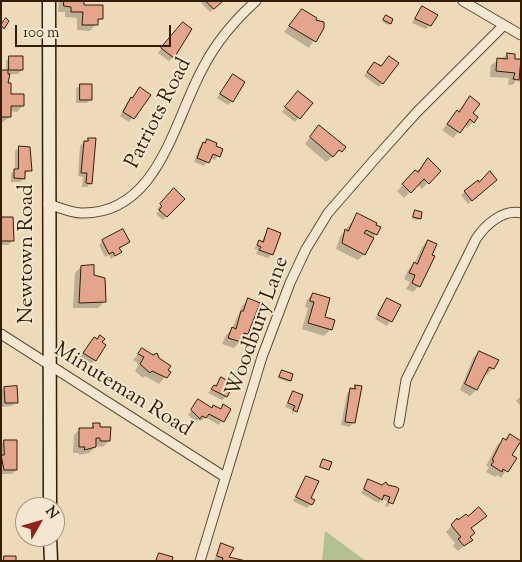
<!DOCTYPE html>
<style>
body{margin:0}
#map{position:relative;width:522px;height:562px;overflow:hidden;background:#ecdab9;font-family:"Sorts Mill Goudy",serif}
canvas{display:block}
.frame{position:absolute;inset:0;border:2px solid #331d05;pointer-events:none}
.north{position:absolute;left:15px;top:497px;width:50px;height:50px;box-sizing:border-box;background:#f3e7d2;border:1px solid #a69680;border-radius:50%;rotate:52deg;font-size:14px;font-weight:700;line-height:20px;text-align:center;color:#331d05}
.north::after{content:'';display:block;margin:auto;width:18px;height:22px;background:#8f2418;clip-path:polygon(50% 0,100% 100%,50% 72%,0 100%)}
.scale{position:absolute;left:15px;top:25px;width:156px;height:22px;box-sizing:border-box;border:2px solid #331d05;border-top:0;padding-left:6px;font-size:15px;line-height:18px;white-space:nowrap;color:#331d05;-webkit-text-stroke:4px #f3e7d2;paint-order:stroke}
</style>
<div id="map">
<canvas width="522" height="562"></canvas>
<div class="frame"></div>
<div class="north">N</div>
<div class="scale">100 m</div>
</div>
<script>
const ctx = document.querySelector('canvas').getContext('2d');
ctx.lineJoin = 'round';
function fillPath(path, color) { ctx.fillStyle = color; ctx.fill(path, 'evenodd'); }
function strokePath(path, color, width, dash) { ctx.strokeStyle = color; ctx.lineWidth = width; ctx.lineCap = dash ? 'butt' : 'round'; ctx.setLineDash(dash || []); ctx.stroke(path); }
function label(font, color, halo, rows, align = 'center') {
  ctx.font = font + ' "Sorts Mill Goudy",serif'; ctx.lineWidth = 4; ctx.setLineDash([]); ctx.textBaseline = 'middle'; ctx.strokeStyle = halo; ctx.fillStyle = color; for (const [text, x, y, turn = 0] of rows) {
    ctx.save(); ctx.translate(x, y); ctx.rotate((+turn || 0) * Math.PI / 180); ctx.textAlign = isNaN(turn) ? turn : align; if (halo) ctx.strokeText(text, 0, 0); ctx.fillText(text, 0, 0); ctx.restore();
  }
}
const green = new Path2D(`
 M325,531l41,30h-44z`);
const shadow = new Path2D(`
 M59,1h24v5l18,12 -11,13 -13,-1v-12l-12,-1v-5h-7z
 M203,1h18l-11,11 -9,-9z
 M422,7l8,18 -4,4 -14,-6z
 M302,10l20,17 -13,21 -25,-16z
 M384,18l6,5 -2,2 -5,-3z
 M171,36l2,21 -4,4 -11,-8z
 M508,54l6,6h7v23l-4,-3 -5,5h-4l1,-7 -19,-1 1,-12z
 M10,57l12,13 -4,4h-11l3,22 13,9 -6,7 -7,-1v6l-9,6v-52h5v-10z
 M370,67l12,16 -3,4 -15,-11z
 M230,79l2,22 -4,4 -11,-7z
 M80,85l11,14 -4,4h-11v-14z
 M140,89l9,6 -20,27 -9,-6 7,-14z
 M294,96l17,7 -16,19 -13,-10z
 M470,98l3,24 -6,6 -3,-3 -11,13 -11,-8z
 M313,133l31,14 -18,15 -21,-18z
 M88,139l3,44 -4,4h-5l1,-10 -5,-1 2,-30z
 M207,140l14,10 -6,10 -5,-2 -6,8 -10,-4 5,-14z
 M19,147l12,23 -7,4v4l-4,4h-9v-8l4,-4v-19z
 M428,160l11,11 -17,18 -5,-5 -13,14 -7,-7z
 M478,181l1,3h12l-23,20 -7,-9z
 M174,190l9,9 -20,21 -7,-6 3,-3 -2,-2z
 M415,212l5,6 -2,2 -6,-1z
 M358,214l21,14 -15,26 -6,6 -22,-11 4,-12z
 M1,218l11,23 -4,4h-7z
 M268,230l4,24 -4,4 -12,-4 2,-4 -4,-1 5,-8 2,1z
 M103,241l25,1 -9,7 1,3 -9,7 -2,-4 -4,2 -6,-12z
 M428,241l-9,45 -6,6 -7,-3 4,-7 -6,-3 4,-9 6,-6 8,-17z
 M81,267l12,9 11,26 -6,6h-25l2,-35z
 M313,294l10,24 10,3 -3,9 -6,6 -22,-7 6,-21 -3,-1 2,-7z
 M249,299l9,4 -11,31 -13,14 -12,-4 4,-9 6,-6 10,-23z
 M387,299l13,7 -13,20 -12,-7z
 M94,339l1,21 -4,4 -11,-7z
 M142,350l27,22 -10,12 -14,-8 -2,2 -8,-7 4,-7 -6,-4z
 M479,352l14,16 -6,7 -2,-2 -9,17 -6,6 -10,-6 13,-32z
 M282,371l8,9 -2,2 -10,-4z
 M221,379l5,18 -4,3 -14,-7z
 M356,386l-3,37 -4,4 -8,-2 6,-32z
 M5,388l11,14 -4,4 -11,1v-16z
 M293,392l9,3 -10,20v-5l-7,-3z
 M521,396v10l-5,-5z
 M198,401l14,8 7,1 4,-4 6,3 -10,16 -14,-8 -4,4 -3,-1 -2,2 -8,-7z
 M94,424l15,16 -6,7 -7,-1 -7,7 -10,2v-2h-6l1,-18 6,-6 9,1z
 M510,435v20l5,3 -14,20 -4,-3 -2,2 -9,-5 3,-5 -3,-1 11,-21z
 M4,441l12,29 -4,4h-11v-30z
 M306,477l5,27 -4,4 -14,-7z
 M368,481l15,5 3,-2 11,6 -9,17 -3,-1 2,-5 -5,-2 -4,4 -17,-10z
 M457,520l22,1 -9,8 -5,16 -7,6 -5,-5 2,-3 -9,-11z
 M221,545l5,13 17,3 -29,-1z`);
const building = new Path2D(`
 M64,1h20v4h19v14h-5v6h-16l1,-13h-12v-5l-7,-1z
 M206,1h17l-9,8z
 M422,6l16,9 -7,11 -16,-7z
 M302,9l15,9 -1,2 8,2v6l-8,14 -27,-16z
 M386,15l7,4 -2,5 -8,-4z
 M6,18l3,3 -5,8 -3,-4z
 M183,22l9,7 -18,29 -13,-10z
 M507,53l8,1v5h6l-2,21 -6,-1 2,-6 -19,-2 1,-13 10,1z
 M9,56h14v14h-14z
 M389,56l10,7 -16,21 -16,-12 7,-10 7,4z
 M1,70h7v4h2l-2,9h3v11h13v12h-13v11h-10z
 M233,74l12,8 -12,20 -13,-8z
 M80,84h12v16h-12z
 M140,87l11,8 -17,24 -11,-7 8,-15 1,1z
 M298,91l15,12 -13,16 -15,-12z
 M470,96l10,8 -7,9 5,4 -4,6 -4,-4 -10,14 -13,-9 10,-14 2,2z
 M319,125l27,22 -4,5 -3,-2 -6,7 -23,-20z
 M88,138h8l-4,46 -6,-1 1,-10h-6l3,-32h4z
 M207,139l10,4 -1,3 7,3 -3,8 -7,-3 -4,9 -12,-5 6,-16 2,1z
 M19,146l11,1 2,24h-7v8l-11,-1v-9h4z
 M428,158l13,13 -12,13 -5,-5 -13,14 -9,-9 13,-14 3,2z
 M490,171l7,9 -25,21 -8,-10 14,-11 1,2z
 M174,188l11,11 -18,18 -8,-7 3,-4 -2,-2z
 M415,210l7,2 -1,7 -8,-2z
 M357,213l20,10 -1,2 5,2 -4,8 -11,-5 -2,3 10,5 -9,17 -23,-12 3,-14 3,2z
 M1,217h12l1,24h-13z
 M268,228l13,5 -8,22 -14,-5 2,-3 -4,-2 2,-5 4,2z
 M123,229l7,13 -11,6 3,4 -7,4 -2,-4 -4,2 -7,-14z
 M428,240l9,4 -5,11 3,1 -15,31 -8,-4 3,-8 -6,-2 5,-11 3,2z
 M94,265v10l11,3 1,24 -27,1 2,-37z
 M313,293l17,5 -5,19 10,3 -3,10 -24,-7 6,-21 -4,-1z
 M248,298l12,5 -12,31 -4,-1 -3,9 -13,-4 4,-11 4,2 5,-18h2z
 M387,298l14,7 -9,17 -14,-7z
 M100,335l5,4 -3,3 4,3 -10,16 -13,-8 11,-16 3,2z
 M142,348l11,7 4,-2 2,5 12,8 -3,4 3,2 -4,6 -15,-7 -2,2 -10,-9 4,-7 -6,-3z
 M479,351l20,9 -5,9 -5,-2 -12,23 -12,-6z
 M282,370l11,4 -2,7 -12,-4z
 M221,377l13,7 -7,13 -16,-8 3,-4 2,1z
 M355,385l7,1 -7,37 -10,-1 5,-34 5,1z
 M17,386l1,17h-13l-1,-16z
 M293,391l10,4 -6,17 -4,-2 2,-4 -7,-3z
 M198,399l14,9 1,-3 8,4 2,-5 8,5 -7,13 -15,-8 -3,4 -4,-2 -2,3 -9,-9z
 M93,423h7v4h11l-1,14h-10v-3h-4v9l-12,3 1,-3h-6v-19h14z
 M510,434l11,7 -9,14 5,3 -9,14 -5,-3 -1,3 -11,-7 3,-4 -2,-1 11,-22 3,2z
 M4,440h13v30h-13l-3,-15h3z
 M323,459l9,3 -3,8 -9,-3z
 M306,476l13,5 -8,17 4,2 -3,5 -16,-8z
 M368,479l14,6 4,-3 2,3 9,2 2,2 -6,15 -5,-2 2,-5 -6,-2 -2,5 -18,-11z
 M479,507l8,9 -16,12 4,5 -5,4 3,3 -9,6 -6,-7 3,-2 -10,-12 6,-7 1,2 8,-6 2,2z
 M221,543l13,5 -5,9 17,4h-24l1,-3 -6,-2z
 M159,553l14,4 -1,4h-16z
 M4,556h12v5h-12z`);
const street = new Path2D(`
 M463,1l58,34
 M48,204c10,3 23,9 33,9 78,2 93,-94 123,-147 13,-25 31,-46 52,-65
 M1,334l224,143
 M399,423l7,-43 70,-141c9,-14 27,-30 45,-26
 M200,561l62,-204 28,-74 16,-34 22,-36 46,-53 43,-48 87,-87`);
const secondary = new Path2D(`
 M49,1l1,506
 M50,537l1,24`);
const streetNames = [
 ["Patriots Road",160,114,-63],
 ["Newtown Road",28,254,-90],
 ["Woodbury Lane",259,327,-70],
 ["Minuteman Road",122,391,32]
];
fillPath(green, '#b3c092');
fillPath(shadow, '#0003');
fillPath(building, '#e5a58d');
strokePath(building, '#331d05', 1);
strokePath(street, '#614c32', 11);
strokePath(secondary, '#331d05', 15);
strokePath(street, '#f3e7d2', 9);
strokePath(secondary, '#f3e7d2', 12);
label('21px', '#331d05', '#f3e7d2', streetNames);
</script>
